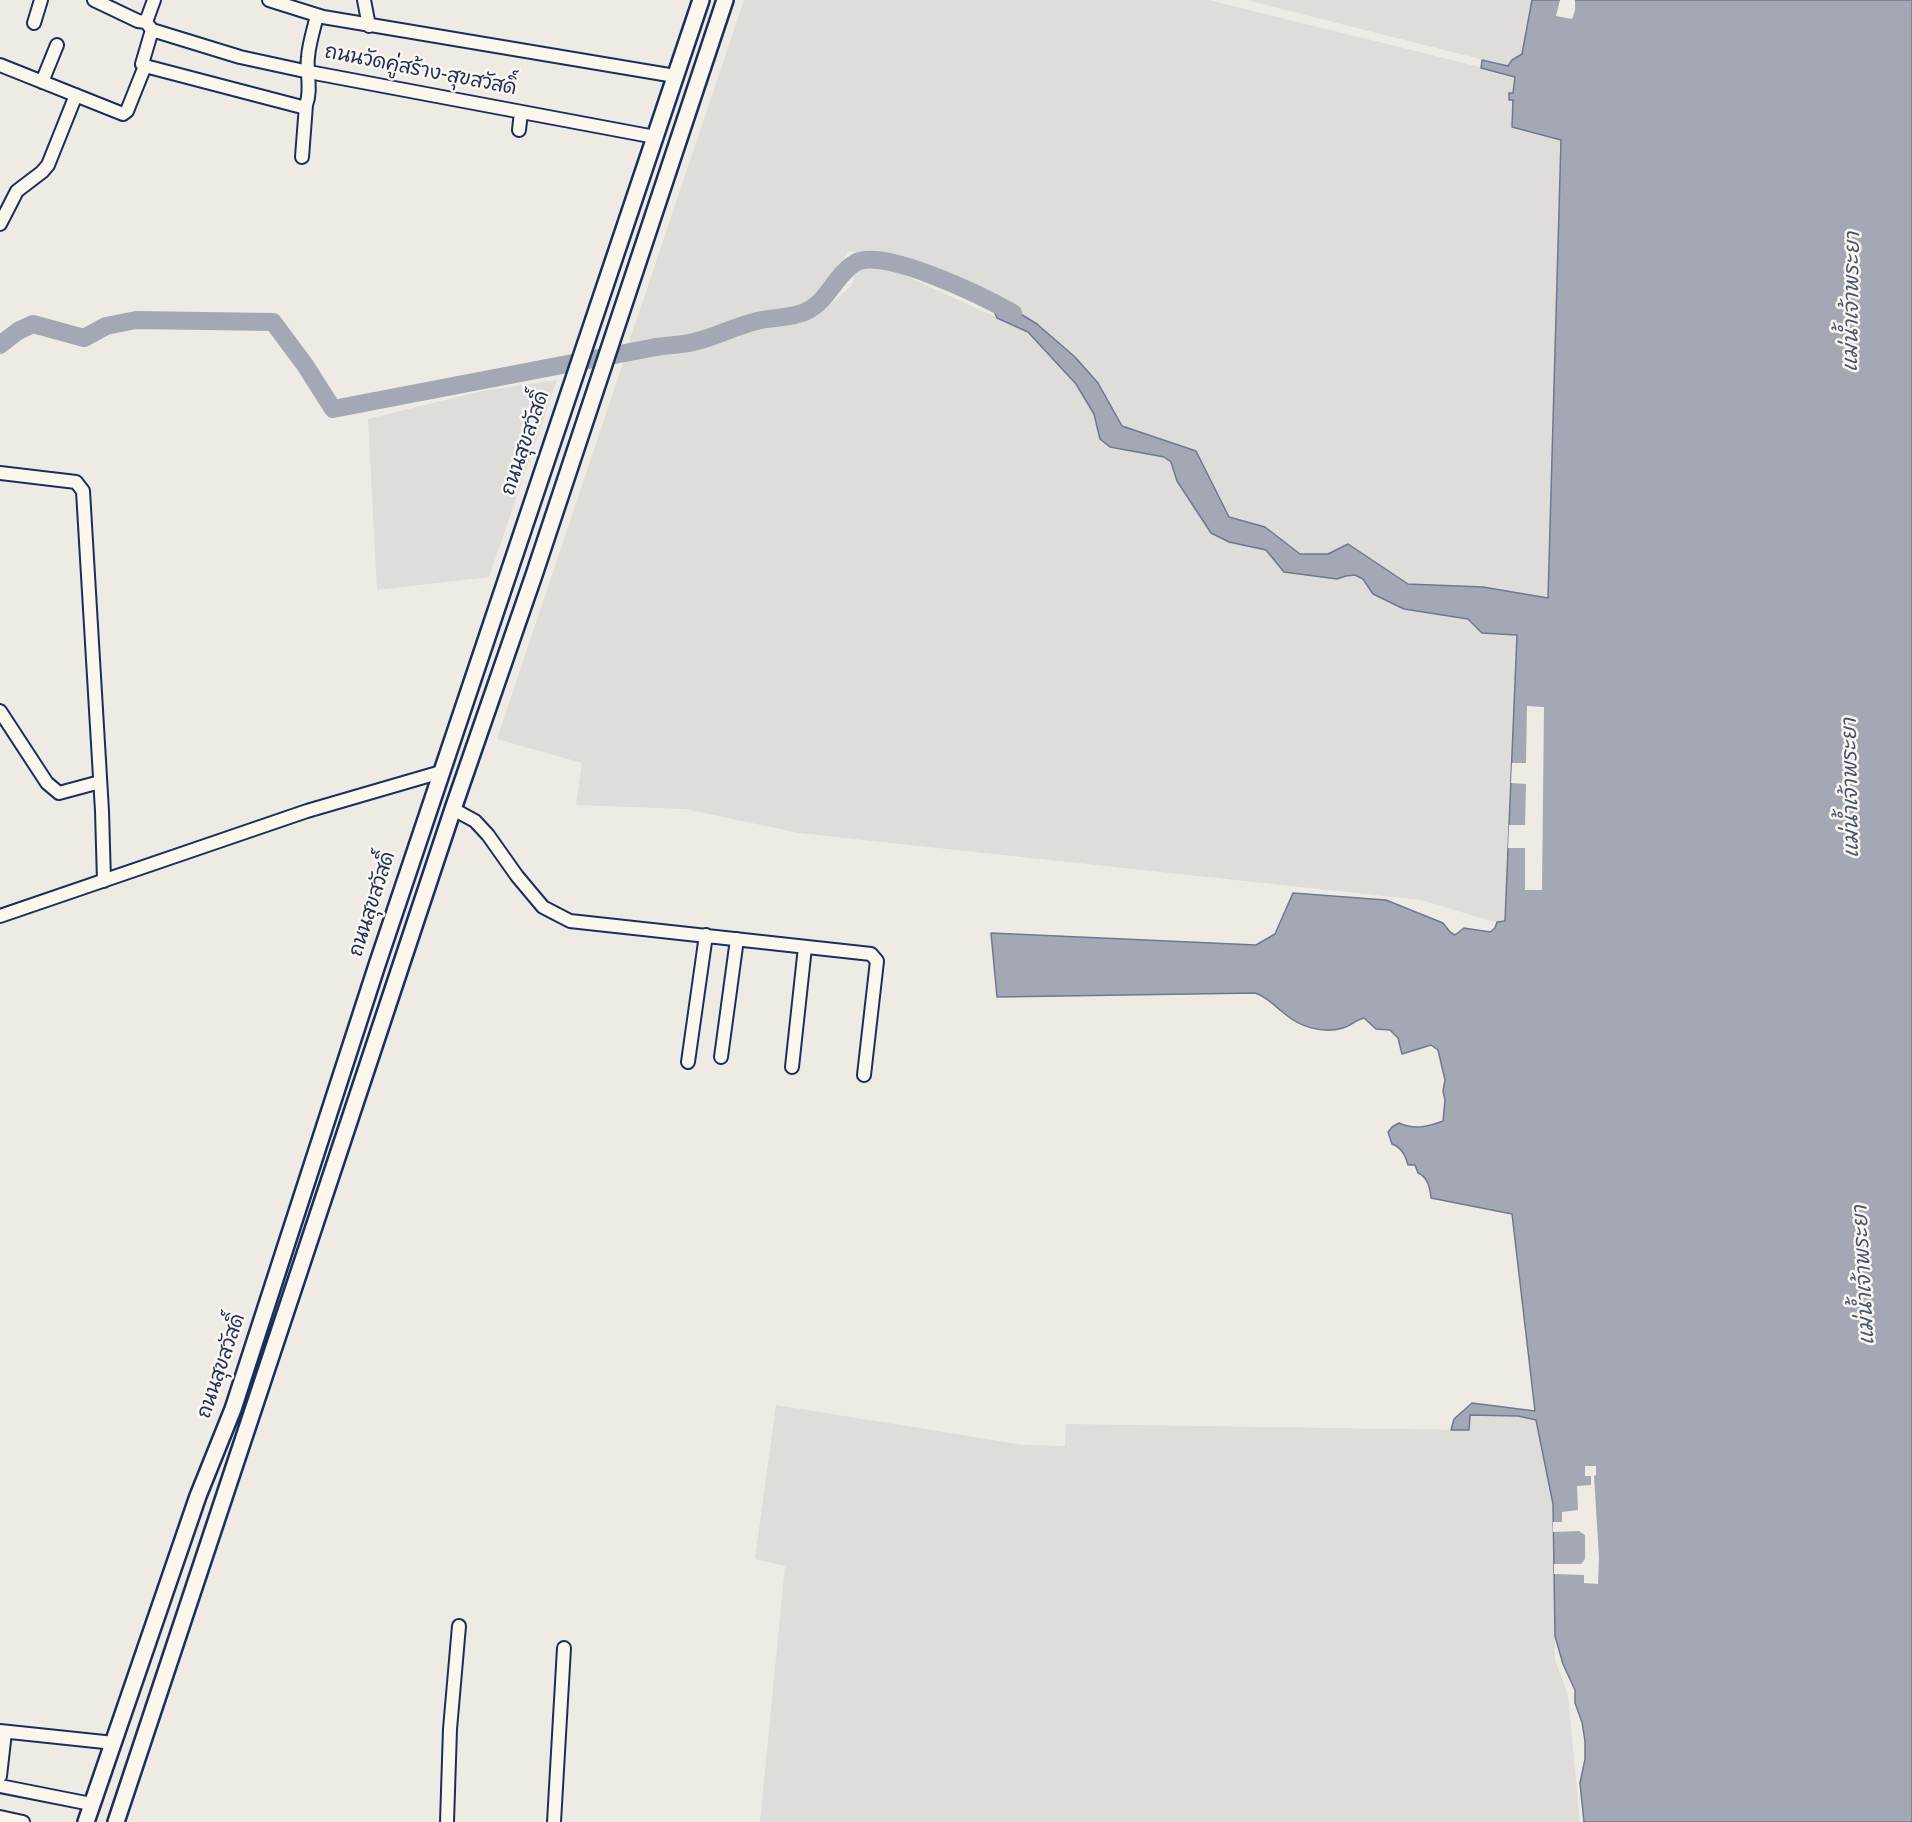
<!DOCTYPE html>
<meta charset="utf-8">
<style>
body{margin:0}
canvas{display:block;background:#eeebe4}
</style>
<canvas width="1912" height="1822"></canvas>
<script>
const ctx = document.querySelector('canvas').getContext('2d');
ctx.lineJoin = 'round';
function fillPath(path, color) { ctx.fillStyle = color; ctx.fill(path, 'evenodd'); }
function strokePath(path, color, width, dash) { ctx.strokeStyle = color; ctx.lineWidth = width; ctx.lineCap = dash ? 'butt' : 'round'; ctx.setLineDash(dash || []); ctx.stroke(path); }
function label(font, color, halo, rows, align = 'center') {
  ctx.font = font + ' Dekko,"Playpen Sans Thai",sans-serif'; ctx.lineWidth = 5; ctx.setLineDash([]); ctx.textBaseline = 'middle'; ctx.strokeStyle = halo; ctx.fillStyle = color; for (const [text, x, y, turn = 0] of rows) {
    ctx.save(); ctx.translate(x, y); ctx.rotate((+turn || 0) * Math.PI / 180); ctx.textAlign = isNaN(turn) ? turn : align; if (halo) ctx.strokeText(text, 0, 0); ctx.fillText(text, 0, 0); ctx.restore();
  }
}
const built = new Path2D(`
 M744,0h465l307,76 -3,17 -4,1v5l4,1 48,40 -13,458 -65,-11 -75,-3 -60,-40 -20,10h-28l-35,-27 -36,-10 -33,-65 -74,-26 -24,-43 -23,-26 -38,-33 -44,-27 -64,-32 -81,-14 -38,64 -182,30z
 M1246,0h286l-10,54 -10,6 -4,6z
 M857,269h34l137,63 48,52 18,30 7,25 9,8 54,10 7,5 6,19 52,61 37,7 18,23 52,7 10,-3 9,-1 8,4 10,15 31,15 64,10 14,14 35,2 -12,287 -14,-1 -70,-21 -622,-67 -114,-24 -109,-4 6,-42 -85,-24 127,-379 191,-42 36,-32z
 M557,380l-68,197 -112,13 -9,-171 114,-28z
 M776,1405l248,40 41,1 1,-22 402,6 2,-15 48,1 18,4 17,84 2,156 13,35 12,127h-820l25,-256 -30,-7z`);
const water = new Path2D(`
 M1532,0h380v1822h-328l-4,-39 5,-24v-18l-3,-19 -7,-19v-13l-12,-26 -8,-28 -2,-132 -17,-84 -18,-4 -48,-1 -1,15h-18l3,-11 18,-16 63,8 -23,-197 -81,-16c-1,-10 -3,-21 -13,-25l-3,-8h-7c-2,-8 -7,-18 -16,-21l-4,-12 4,-5 7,-4c15,7 28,4 44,-2l2,-21 -2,-9 2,-11 -7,-30 -7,-5 -29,9 -4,-16 -8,-8 -14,-1 -12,-11c-8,2 -14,8 -21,10 -20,6 -43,-1 -58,-14 -11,-8 -17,-17 -30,-21l-258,4 -6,-64 265,12 19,-11 18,-41 93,7 57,23 7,9 5,3 9,-7 26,4 5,-4 2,-6 8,-1 12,-286 -35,-2 -14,-14 -64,-10 -31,-15 -10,-15 -8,-4 -9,1 -9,3 -53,-7 -18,-22 -37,-8 -18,-9 -34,-52 -6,-19 -7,-5 -54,-10 -10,-8 -6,-25 -18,-30 -48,-52 -31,-14 -6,-14 2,-7 44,27 38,33 23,26 24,43 74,25 33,66 36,10 35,27h28l20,-10 60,40 75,3 65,11 13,-458 -49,-13 1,-27h-4v-7h4l2,-16 -34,-9 1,-8 26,6 4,-6 10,-6z`);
const pier = new Path2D(`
 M1560,0h15v10l-3,9 -16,-3z
 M1527,706l17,1 -2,183h-17v-42h-17l1,-23h16l1,-41 -15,-1 1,-20h14z
 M1585,1466h11v9l-2,1 5,82 -1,26 -14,-1v-8l-30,-1v-10h27l4,-5v-24l-6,-4 -26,1v-10h9v-10l16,-2 -1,-24 14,-1v-9h-6z`);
const river = new Path2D(`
 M0,345l18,-14 15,-7 51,14 22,-12 30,-6 137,2 32,43 28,44 323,-62c13,-2 28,-2 41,-6 22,-5 42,-17 65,-21 14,-3 31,-2 45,-9 21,-10 28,-36 48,-48 27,-17 131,35 158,50`);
const minor = new Path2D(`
 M94,0l44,21 8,1 6,8 88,27 69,15 346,65
 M269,0l54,17 352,59
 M364,0l5,26
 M146,22l8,-22
 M34,23l7,-23
 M0,65l123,49 4,-3 18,-45 -3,-2 10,-34
 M145,66l157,41 4,-2c6,-15 0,-32 2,-48 1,-14 6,-28 9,-42
 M42,82l15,-37
 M519,130l2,-18
 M302,157l4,-52
 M0,224l17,-33 25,-19 6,-7 28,-70
 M0,473l76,9 7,9 19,320 2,70
 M0,711l47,72 12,10 41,-11
 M453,809l22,12 13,14 29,41 26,31 27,14 301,33 6,7 -13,114
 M0,916l307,-105 134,-39
 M721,1057l16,-118
 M688,1062l18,-127
 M792,1067l13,-120
 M0,1731l114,12
 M0,1776l5,-44
 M0,1786l91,18
 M0,1817l23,5
 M447,1822l3,-93 9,-103
 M554,1822l10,-174`);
const major = new Path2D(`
 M86,1822l112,-326 35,-87 144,-444 324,-965
 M116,1822l337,-1013 81,-234 191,-575`);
const streetNames = [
 ["ถนนวัดคู่สร้าง-สุขสวัสดิ์",420,73,11],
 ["ถนนสุขสวัสดิ์",528,444,-71],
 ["ถนนสุขสวัสดิ์",375,905,-72],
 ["ถนนสุขสวัสดิ์",224,1367,-71]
];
const waterNames = [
 ["แม่น้ำเจ้าพระยา",1855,302,-89],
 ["แม่น้ำเจ้าพระยา",1854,788,-91],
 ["แม่น้ำเจ้าพระยา",1867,1275,-93]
];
fillPath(built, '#deddda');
fillPath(water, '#a3a8b4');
strokePath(water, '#6d7892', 1.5);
fillPath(pier, '#eeebe4');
strokePath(river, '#a3a8b4', 18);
strokePath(minor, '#1b2f5e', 16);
strokePath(major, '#1b2f5e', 20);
strokePath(minor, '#fbf7ec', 12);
strokePath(major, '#fbf7ec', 15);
label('20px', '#1b2f5e', '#fbf7ec', streetNames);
label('italic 21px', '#445378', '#fbf7ec', waterNames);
</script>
